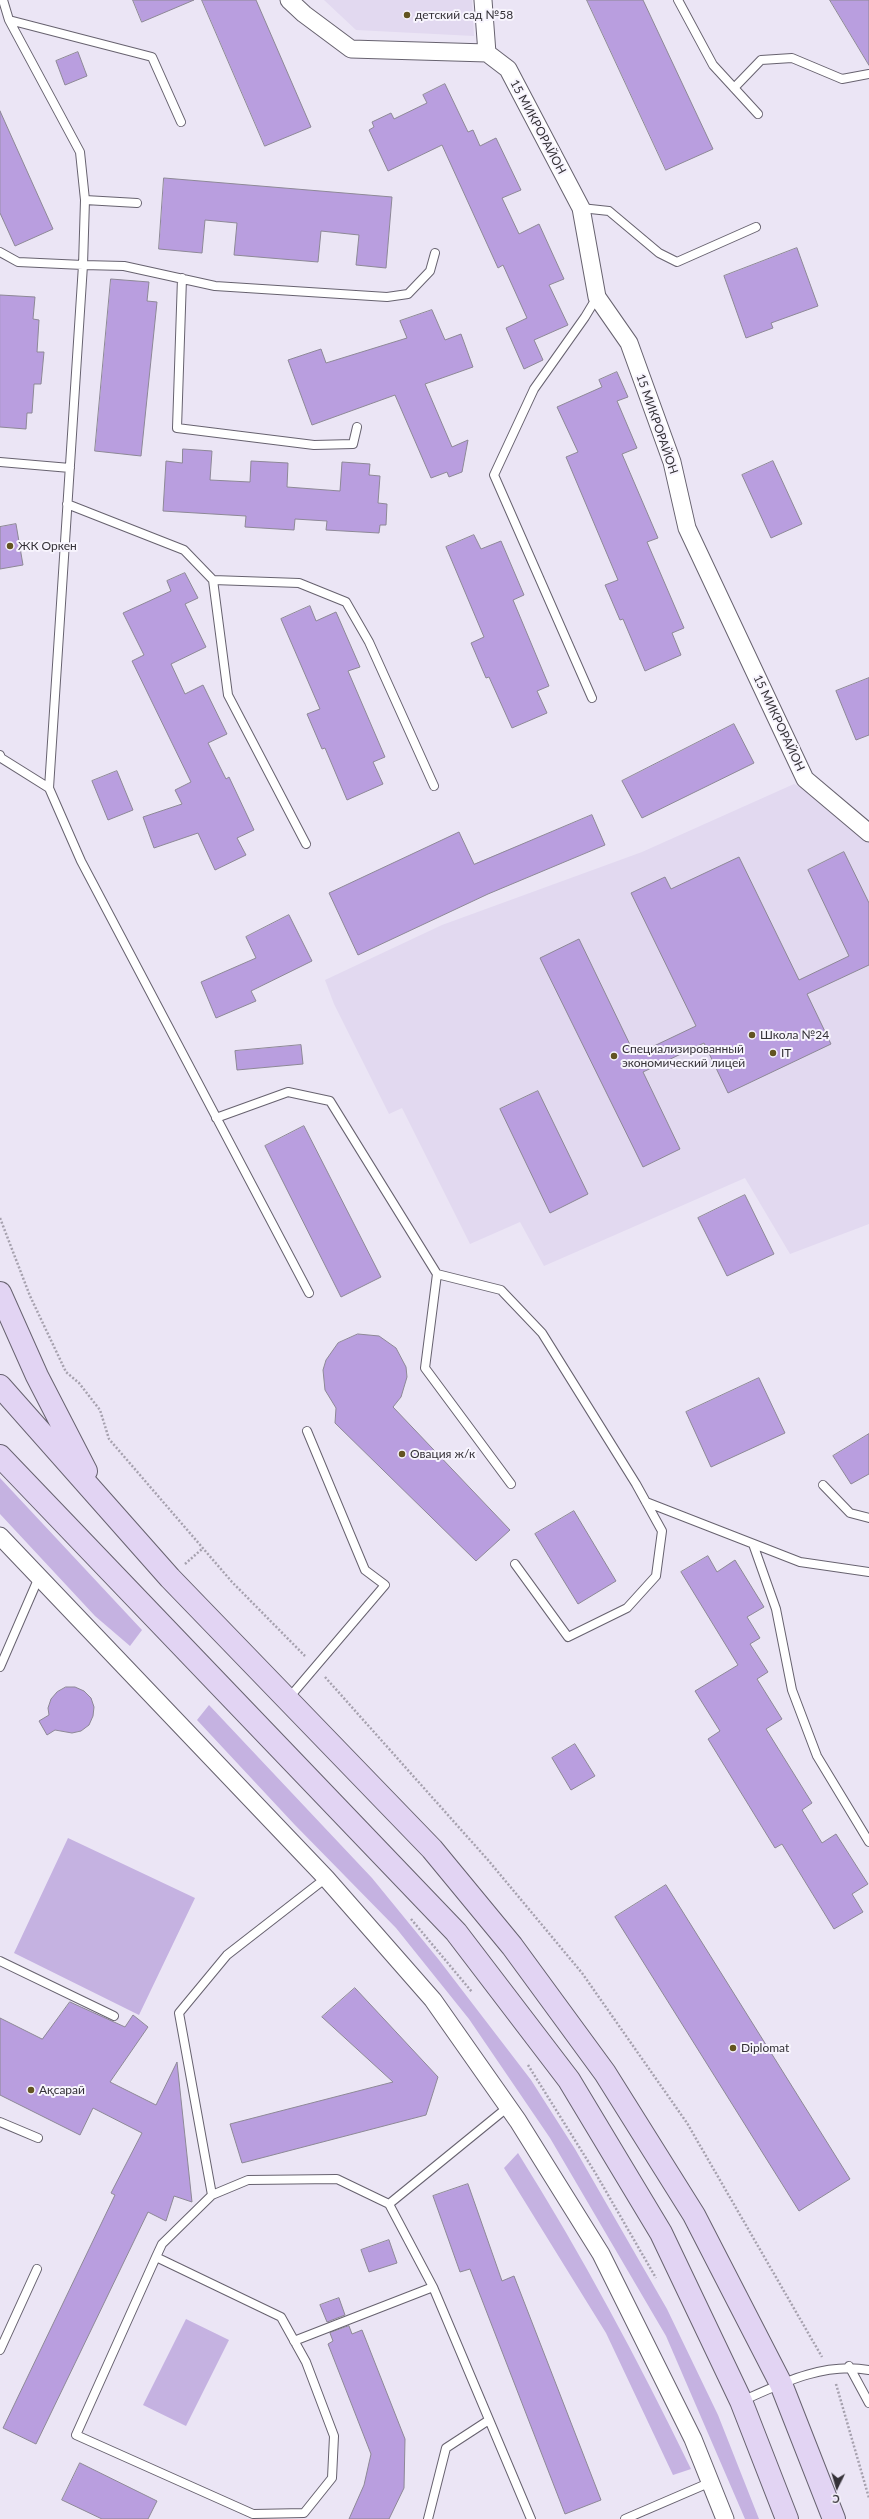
<!DOCTYPE html>
<meta charset="utf-8">
<style>
body{margin:0}
#map{position:relative;width:869px;height:2519px;overflow:hidden;background:#ebe5f5;font-family:Lato,sans-serif}
canvas{display:block}
.north{position:absolute;left:817px;top:2467px;width:40px;height:40px;-webkit-text-stroke:3px #f7f4fd;paint-order:stroke;rotate:185deg;font-size:11px;font-weight:700;line-height:16px;text-align:center;color:#343137}
.north::after{content:'';display:block;margin:auto;width:14px;height:18px;background:#343137;clip-path:polygon(50% 0,100% 100%,50% 72%,0 100%)}
</style>
<div id="map">
<canvas width="869" height="2519"></canvas>
<div class="north">С</div>
</div>
<script>
const ctx = document.querySelector('canvas').getContext('2d');
ctx.lineJoin = 'round';
function fillPath(path, color) { ctx.fillStyle = color; ctx.fill(path, 'evenodd'); }
function strokePath(path, color, width, dash) { ctx.strokeStyle = color; ctx.lineWidth = width; ctx.lineCap = dash ? 'butt' : 'round'; ctx.setLineDash(dash || []); ctx.stroke(path); }
function label(font, color, halo, rows, align = 'center') {
  ctx.font = font + ' Lato,sans-serif'; ctx.lineWidth = 4; ctx.setLineDash([]); ctx.textBaseline = 'middle'; ctx.strokeStyle = halo; ctx.fillStyle = color; for (const [text, x, y, turn = 0] of rows) {
    ctx.save(); ctx.translate(x, y); ctx.rotate((+turn || 0) * Math.PI / 180); ctx.textAlign = isNaN(turn) ? turn : align; if (halo) ctx.strokeText(text, 0, 0); ctx.fillText(text, 0, 0); ctx.restore();
  }
}
const built = new Path2D(`
 M324,0h148l2,36 -118,-6z
 M794,784l75,41v399l-79,30 -45,-76 -201,88 -24,-44 -50,22 -68,-136 -13,6 -55,-110 -9,-24 117,-55 200,-73z`);
const green = new Path2D(`
 M0,1478l142,152 -12,16 -35,-30 -95,-102z
 M209,1705l163,173 67,82 92,120 44,69 92,160 51,106 41,104h-14l-79,-183 -116,-198 -81,-119 -73,-91 -102,-104 -97,-104z
 M68,1838l127,60 -56,117 -125,-62z
 M518,2153c64,102 120,207 173,316l-18,6 -67,-142 -102,-165z
 M186,2319l43,21 -43,86 -43,-21z`);
const building = new Path2D(`
 M133,0h61l-52,22z
 M202,0h54l55,127 -46,19z
 M587,0h56l70,149 -47,21z
 M830,0h39v65z
 M78,52l9,24 -22,9 -9,-24z
 M445,84l23,48 5,-2 7,16 16,-8 25,52 -19,8 17,36 20,-10 25,55 -15,6 19,40 -34,15 9,20 -19,9 -18,-41 21,-10 -24,-53 -5,3 -56,-123 -54,26 -19,-41 5,-3 -2,-5 19,-9 3,6 33,-16 -4,-8z
 M0,111l53,118 -38,17 -15,-33z
 M164,178l228,19 -6,71 -30,-3 3,-30 -38,-4 -3,31 -84,-7 3,-32 -32,-3 -3,33 -43,-4z
 M797,248l21,58 -47,17 2,5 -27,10 -22,-62z
 M111,279l38,3 -2,19 10,1 -16,154 -46,-5z
 M0,295l35,2 -2,22 6,1 -2,32h7l-3,32h-7l-2,29h-5l-1,16 -26,-2z
 M432,310l13,30 16,-6 12,33 -48,17 27,63 16,-7 -6,32 -13,5 -2,-5 -16,6 -36,-83 -83,30 -24,-65 33,-11 5,14 81,-25 -7,-17z
 M617,372l11,25 -11,4 20,47 -15,6 36,84 -11,4 37,86 -12,5 9,22 -36,16 -22,-52 -3,1 -15,-35 13,-5 -52,-123 12,-5 -21,-45 45,-20 -3,-7z
 M183,449l29,2 -2,29 40,2 1,-21 37,2 -1,24 53,4 2,-29 28,2 -1,11 11,1 -2,27 9,1 -1,21h-6l-1,8 -53,-3 1,-9 -32,-2 -1,11 -49,-3 1,-11 -83,-5 3,-50 16,2z
 M773,461l29,63 -31,14 -29,-63z
 M16,524l7,41 -23,4v-42z
 M474,535l7,14 20,-8 23,54 -11,5 36,86 -12,5 10,22 -35,15 -23,-51 -3,1 -15,-35 13,-6 -38,-90z
 M185,573l13,25 -13,6 21,43 -35,17 14,30 18,-9 24,49 -19,9 18,36 3,-2 25,53 -17,8 9,17 -31,15 -17,-37 -44,15 -11,-31 39,-13 -7,-14 16,-8 -59,-121 12,-6 -21,-42 48,-22 -4,-10z
 M310,606l6,15 20,-9 24,55 -12,4 37,86 -12,5 10,22 -36,16 -22,-52 -3,1 -15,-35 13,-5 -39,-90z
 M869,678v57l-13,5 -20,-49z
 M734,724l20,39 -112,55 -20,-37z
 M117,771l16,39 -25,10 -16,-39z
 M592,815l13,30 -117,49 -130,61 -29,-62 130,-61 15,32z
 M844,852l25,51v62l-62,29 24,50 -103,49 -24,-50 -61,29 37,77 -37,18 -103,-209 39,-19 56,116 61,-29 -65,-133 34,-16 6,12 68,-32 60,123 50,-24 -41,-86z
 M289,915l23,46 -61,30 5,10 -40,17 -15,-36 55,-24 -10,-21z
 M301,1045l2,19 -66,6 -2,-19z
 M538,1091l50,103 -38,19 -50,-104z
 M304,1126l77,151 -40,20 -76,-151z
 M745,1195l29,59 -47,22 -29,-58z
 M358,1334l21,2 17,12 10,19 1,10 -6,20 -8,10 117,123 -34,31 -141,-138 1,-15 -11,-18 -2,-20 3,-10 12,-17z
 M759,1378l26,55 -74,34 -25,-55z
 M869,1434v40l-18,10 -18,-28z
 M574,1511l42,70 -38,23 -43,-70z
 M708,1556l9,16 18,-12 29,47 -17,10 13,21 -10,6 18,28 -11,7 25,40 -16,10 46,74 -10,7 20,33 14,-9 32,50 -16,10 11,18 -29,17 -52,-85 -7,4 -67,-109 12,-8 -25,-40 43,-26 -57,-93z
 M66,1687h9l9,4 7,7 3,9 -1,9 -4,9 -8,6 -9,2 -17,-3 -8,5 -8,-14 10,-6 -1,-7 3,-9 6,-7z
 M575,1744l20,32 -24,14 -19,-32z
 M666,1885l184,294 -51,32 -184,-294z
 M355,1988l83,89 -12,38 -184,48 -12,-39 163,-42 -71,-65z
 M70,2002l55,25 8,-12 15,12 -38,55 46,23 21,-43 15,140 -18,-6 -8,25 -18,-9 -112,232 -33,-16 112,-233 -4,-2 31,-60 -49,-25 -13,27 -80,-40v-77l42,21z
 M468,2184l34,97 12,-5 87,224 -36,14 -95,-245 -10,3 -27,-76z
 M389,2240l8,23 -28,9 -8,-22z
 M339,2298l6,17 -18,7 -7,-17z
 M349,2326l3,8 10,-4 43,109 -1,49 -15,31h-40l15,-34 7,-31 -43,-110 5,-3 -3,-8z
 M80,2463l77,38 -9,18h-46l-40,-19z`);
const path = new Path2D(`
 M0,1218l30,78 36,76 13,11 21,27 9,29 123,143 73,74
 M185,1564l17,-15
 M325,1677l163,183 94,113 105,150 135,234
 M411,1919l61,73
 M528,2065l68,109 60,104
 M836,2384l33,114`);
const service = new Path2D(`
 M3,0l6,20 143,37 29,65
 M678,0l35,65 45,49
 M734,88l27,-28 31,-2 50,21 27,-5
 M85,200l52,3
 M581,208l28,3 50,42 18,9 79,-35
 M0,252l18,10 65,3 2,-65 -5,-48 -71,-132
 M182,278l-5,150 137,17 39,-1 4,-17
 M0,462l70,6
 M67,504l117,46 29,30
 M592,698l-98,-223 40,-86 51,-72 12,-20
 M0,755l1,3 48,30
 M306,844l-78,-149 -15,-115 86,3 47,19 23,40 65,144
 M216,1118l72,-26 42,9 107,173 -12,94 86,116
 M437,1274l64,16 41,43 94,151 26,47 -6,45 -29,32 -59,29 -53,-73
 M309,1293l-228,-432 -32,-73 34,-523 41,1 91,20 172,11 21,-3 22,-23 5,-18
 M823,1485l27,28 19,5
 M646,1502l154,60 69,10
 M753,1544l23,65 16,81 25,66 52,86
 M0,1667l39,-90
 M288,1699l97,-114 -20,-15 -58,-139
 M0,1961l114,55
 M0,2122l38,16
 M212,2195l-33,-182 48,-58 99,-77
 M389,2204l44,83
 M156,2257l125,60 25,45 28,74 -2,42 -28,35 -51,1 -177,-79 80,-178 6,-13 50,-49 36,-15 89,-1 52,25 119,-97
 M294,2341l139,-54 98,232
 M0,2350l37,-81
 M849,2366l20,37
 M742,2401c40,-18 82,-39 127,-31
 M428,2519l18,-71 43,-28
 M625,2519l86,-37`);
const minor = new Path2D(`
 M289,0l15,14 47,35 136,4
 M483,0l4,53 21,16 73,139 16,89 32,46 43,119 15,66 118,251 64,54
 M0,1536l326,342 107,122 85,121 83,133 92,185 32,80`);
const secondary = new Path2D(`
 M0,1293l37,83 49,95
 M0,1386l170,192 262,271 80,97 93,127 89,142 87,169 53,135
 M0,1456l456,476 113,148 92,153 80,168 46,118`);
const markers = [
 [407,15,4,"#635421"],
 [10,546,4,"#635421"],
 [752,1035,4,"#635421"],
 [773,1053,4,"#635421"],
 [614,1056,4,"#635421"],
 [402,1454,4,"#635421"],
 [733,2048,4,"#635421"],
 [31,2090,4,"#635421"]
];
const poiNames = [
 ["детский сад №58",415,15],
 ["ЖК Оркен",18,546],
 ["Школа №24",760,1035],
 ["Специализированный",622,1049],
 ["экономический лицей",622,1063],
 ["IT",781,1053],
 ["Овация ж/к",410,1454],
 ["Diplomat",741,2048],
 ["Ақсарай",39,2090]
];
const streetNames = [
 ["15 МИКРОРАЙОН",538,127,62],
 ["15 МИКРОРАЙОН",657,424,71],
 ["15 МИКРОРАЙОН",779,723,65]
];
fillPath(built, '#e2d9f0');
fillPath(green, '#c5b2e1');
fillPath(building, '#b99edf');
strokePath(building, '#8d8896', 1);
strokePath(service, '#67626f', 10);
strokePath(minor, '#67626f', 19);
strokePath(secondary, '#67626f', 24);
strokePath(path, '#a6a1ae', 2.5, [2, 2]);
strokePath(service, '#fff', 8);
strokePath(minor, '#fff', 17);
strokePath(secondary, '#e2d4f3', 22);
for (const [x, y, r, color] of markers) { const dot = new Path2D(); dot.arc(x, y, r, 0, 2 * Math.PI); ctx.fillStyle = color; ctx.fill(dot); strokePath(dot, '#f7f4fd', 1.5); }
label('12px', '#343137', '#f7f4fd', poiNames, 'left');
label('12px', '#343137', '#f7f4fd', streetNames);
</script>
